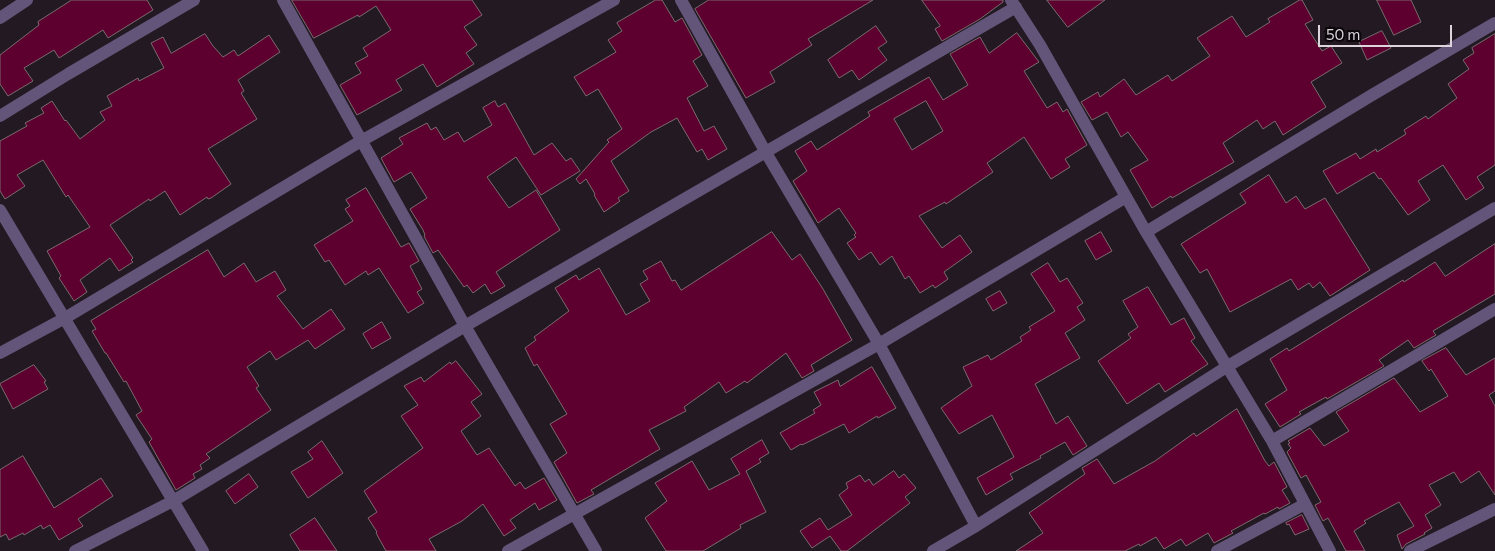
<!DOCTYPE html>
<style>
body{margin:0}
#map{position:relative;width:1495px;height:551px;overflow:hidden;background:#231922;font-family:Commissioner,sans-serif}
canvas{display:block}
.scale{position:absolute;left:1318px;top:25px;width:134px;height:22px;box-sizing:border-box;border:2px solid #dcd5db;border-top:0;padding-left:6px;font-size:15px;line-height:18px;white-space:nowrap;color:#dcd5db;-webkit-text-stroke:4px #0a0609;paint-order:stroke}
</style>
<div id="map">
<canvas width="1495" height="551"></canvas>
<div class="scale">50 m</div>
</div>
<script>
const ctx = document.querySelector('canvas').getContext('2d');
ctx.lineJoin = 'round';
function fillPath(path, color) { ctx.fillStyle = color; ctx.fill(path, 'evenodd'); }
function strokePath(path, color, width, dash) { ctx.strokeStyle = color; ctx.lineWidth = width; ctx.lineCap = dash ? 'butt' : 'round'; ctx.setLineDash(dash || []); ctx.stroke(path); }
const building = new Path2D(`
 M72,0h75l6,10 -45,28 -5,-8 -44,28 -5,-8 -30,18 9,13 -25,15 -8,-12v-29l39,-30 -1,-3z
 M292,0h180l10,15 -18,12 13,18 -11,8 8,11 -37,23 -14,-23 -27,16 6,10 -45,25 -17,-30 21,-12 -6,-10 13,-7 -5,-8 28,-18 -15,-24 -17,11 -1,-2 -44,23z
 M656,0h6l13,22 7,-4 20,37 -9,6 15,25 -21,12 17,33 10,-5 13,23 -19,11 -6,-11 -5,3 -20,-34 -26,14 -40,29 18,30 -11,7 2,3 -16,11 -10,-17 1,-1 -9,-15 -6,5 -4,-5 33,-37 -2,-2 15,-11 -24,-40 -12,7 -12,-19 42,-25 -8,-12 14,-9 -5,-8z
 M709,0h164l-65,39 4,6 -42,27 5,10 -29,16 -51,-89z
 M922,0h81v2l-23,17 -38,22 -7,-12 5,-3z
 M1047,0h58l-37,27z
 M1300,0h2l11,20 -8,4 17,27 9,-5 11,17 -31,19 15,25 -43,28 -8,-14 -12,8 -6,-9 -34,23 11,19 -62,36 -1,-2 -19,12 -22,-38 18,-10 -20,-28 -7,5 -14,-25 -15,8 -11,-18 17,-10 2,5 24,-18 12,16 32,-20 4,6 38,-25 -13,-18 35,-22 14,21 24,-15 -2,-3z
 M1377,0h34l10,22 -27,13z
 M876,26l11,16 -9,6 9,12 -28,20 -7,-10 -13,8 -11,-18z
 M1382,31l9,17 -24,12 -8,-18z
 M1017,33l22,29 -15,9 23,37 10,-6 6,10 4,-3 20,36 -22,14 5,8 -19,12 -27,-42 -37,26 6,9 -47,32 -1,-2 -26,14 23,32 18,-13 12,17 -28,20 4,7 -13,9 -2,-3 -13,8 -11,-17 -4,3 -13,-23 -12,9 -9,-13 -12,8 -12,-17 9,-6 -2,-2 2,-2 -17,-25 -21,15 -25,-42 14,-10 -12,-20 16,-10 6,9 53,-34 -2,-4 61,-35 14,23 25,-15 -18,-31 30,-17 9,16zM926,101l17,30 -31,19 -18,-31z
 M205,34l8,12 10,11 11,-7 4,6 31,-21 11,17 -42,28 6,11 -3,2 16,26 -49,30 23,35 -20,14 -3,1 -1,-2 -27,18 -15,-24 -15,10 -1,-2 -39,26 23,33 -2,2 2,2 -14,9 -9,-13 -30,22 7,12 -13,9 -15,-23 2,-2 -14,-25 43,-24 -22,-32 -2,2 -23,-37 -26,15 8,11 -20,13 -5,-8v-50l27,-15 -2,-3 19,-10 -3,-5 11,-7 13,20 1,-1 14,19 25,-19 -5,-8 12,-6 -5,-10 31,-18 1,3 25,-13 -13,-25 12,-6 8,16z
 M1495,34v131l-18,12 7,11 -18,12 -23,-35 -25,16 12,19 -22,15 -27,-37 -2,1 -5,-7 -37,22 -14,-23 33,-18 4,6 16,-10 1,3 29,-18 -2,-4 22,-14 2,3 29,-21 -9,-14 21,-15 -6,-9 11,-7 -2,-5z
 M495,101l3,6 7,-4 29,52 18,-12 14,18 5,-3 9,13 -39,24 -25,-38 -29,20 22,31 27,-18 24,40 -64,42 9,14 -14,8 -6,-10 -12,9 -6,-8 -3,2 -26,-37 -5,3 -9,-17 1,-1 -2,-5 -13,-21 17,-11 -16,-26 -17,10 -13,-24 22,-14 -4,-6 28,-15 4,7 5,-3 8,13 14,-8 6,10 28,-17 -9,-17z
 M1269,175l17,28 10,-7 9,13 20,-11 45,72 -40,26 -10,-14 -7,6 -4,-5 -11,7 -7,-11 -61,33 -23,-43 -7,4 -19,-29 65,-41 -6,-9z
 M366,188l35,59 8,-4 10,18 -9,5 12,23 -5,3 7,11 -16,10 -29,-45 -11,7 -2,-4 -21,14 -16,-25 -4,2 -11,-17 39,-24 -8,-12 5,-3 -4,-6z
 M772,232l20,28 8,-6 23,35 29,51 -41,25 3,6 -12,7 -16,-25 -39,30 -2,-2 -19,12 -7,-11 -35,25 2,4 -37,19 11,19 -69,41 3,4 -17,9 -23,-41 13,-9 -17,-29 17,-10 -30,-50 -3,2 -9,-18 11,-8 -2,-3 35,-26 -14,-23 21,-13 3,5 20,-12 27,47 24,-14 -10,-17 8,-5 -5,-8 18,-10 11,20 3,-1 6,10z
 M1101,232l11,19 -16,9 -11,-19z
 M1495,244v50l-62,37 3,4 -22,13 -6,-8 -29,20 5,6 -57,33 -1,-2 -27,15 2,2 -21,13 -15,-23 22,-14 -17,-31 17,-11 2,3 114,-71 1,2 31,-20 10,14z
 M208,250l16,27 20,-14 12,19 19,-11 11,19 -9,6 26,33 28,-20 14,20 -30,20 -7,-9 -32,20 -6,-9 -23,16 12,19 -3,2 15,22 -65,44 4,4 -10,7 2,4 -9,5 2,4 -19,12 -27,-48 3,-3 -16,-24 6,-4 -16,-30 -2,1 -18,-29h-1l-13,-22 4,-2 -5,-8z
 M1048,263l12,19 7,-4 16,25 -6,4 8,13 -20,13 15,25 -45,26 21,40 12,-8 19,30 -14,9 -8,-13 -25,14 1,2 -31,16 3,5 -27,16 -9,-17 37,-21 -22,-42 -33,19 -18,-26 31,-22 -9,-19 25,-12 3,5 31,-19 -2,-4 11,-7 -2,-3 26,-16 -24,-37z
 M1148,287l23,38 13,-7 11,20 -4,3 17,23 -43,28 -6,-9 -32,21 -29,-43 33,-23 -3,-4 10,-7 -15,-26z
 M1000,291l7,12 -14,8 -7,-12z
 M382,322l9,16 -19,11 -9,-15z
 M1446,348l20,27 29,-17v33l-6,4 6,11v89l-16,-24 -18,12 -7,-11 -25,13 12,20 -16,10 7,13 -8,5 1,1 -19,10 -4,5 -5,-14 17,-9 -15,-24 -35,19 2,2 -12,8 11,20h-19l-18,-33 -5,3 -8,-16 6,-3 -15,-27 -5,3 -14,-26 4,-4 -3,-4 2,-1 -2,-2 22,-13 14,18 25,-15 -13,-19 58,-34 26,34 28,-16 -17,-27 -2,2 -7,-10z
 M456,361l26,33 -11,8 10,14 -20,15 16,24 12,-7 26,38 5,-4 5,7 19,-11 13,22 -18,10 -4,-7 -25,17 6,8 -12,8 -21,-32 -21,17 -33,18 7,12h-50l-10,-18 1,-1 -9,-14 9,-6 -13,-21 59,-43 -22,-32 17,-11 -14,-19 17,-9 3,5 26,-20 1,2z
 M34,365l12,16 -2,1 4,7 -35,20 -13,-25z
 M872,367l24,41 -18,10 -1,-2 -28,17 -5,-9 -42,21 -1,-1 -10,6 -11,-17 35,-20 -2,-3 8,-5 -7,-13 24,-12 2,6z
 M1237,409l28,52 4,5 5,-4 13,25 -5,3 8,13 -11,6 -1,-2 -13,7 -1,-1 -33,18 2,2 -19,10 -6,-10 -22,13 -5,-7 -17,10 -8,-12 -16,9 -1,-2 -14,7h-109l27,-18 -14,-20 56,-39 -3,-6 15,-9 17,25 41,-23 39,-28 2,3z
 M762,440l7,13 -10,6 2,3 -15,9 20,41 -26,13 1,3 -38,23h-37l-21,-33 22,-17 -12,-18 37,-22 17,29 31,-16 -9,-15z
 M322,441l21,32 -35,25 -17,-26 22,-13 -5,-7z
 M23,456l31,52 47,-30 12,18 -35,23 5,7 -24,14 -9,-15 -7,4 -2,-4 -17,10 -1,-2 -14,7 -3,-6 -6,3v-67z
 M894,471l5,7 5,-4 12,14 -11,9 5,6 -63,48h-6l-11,-15 -18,12 -12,-17 20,-13 8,12 24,-15 -13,-20 9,-7 -2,-5 14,-8 5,7 4,-3 4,6z
 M249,474l9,13 -23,17 -9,-13z
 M1302,515l7,14 -14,6 -6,-11 -2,1 -1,-2z
 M315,518l22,33h-37l-10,-16z`);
const minor = new Path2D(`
 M283,0l182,326 131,225
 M681,0l84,151 114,193 97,182
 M1011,0l29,45 106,187 126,209 58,110
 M0,18l27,-18
 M0,116l68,-42 126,-74
 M0,210l203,341
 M1146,232l226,-137 123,-72
 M0,353l65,-35 296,-177 253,-141
 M1272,441l223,-132
 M75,551l98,-50 292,-175 551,-319
 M508,551l371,-207 247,-147
 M933,551l43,-25 252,-160 267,-158
 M1217,551l88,-47
 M1410,551l85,-42`);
fillPath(building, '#5d002f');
strokePath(building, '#7c6a6f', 1);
strokePath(minor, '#635579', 12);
</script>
